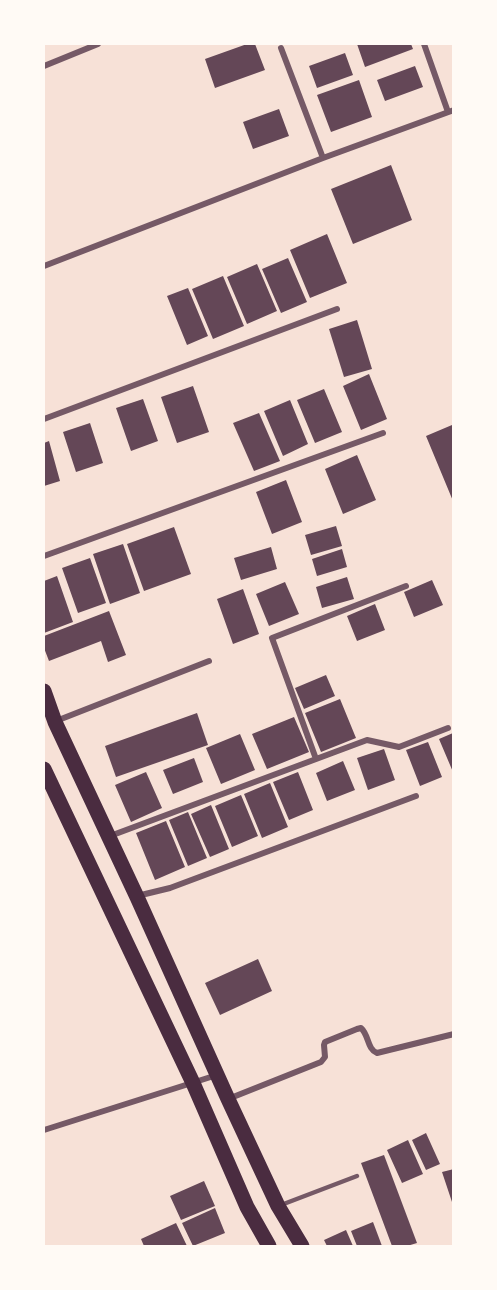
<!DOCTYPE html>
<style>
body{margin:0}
#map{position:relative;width:497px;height:1290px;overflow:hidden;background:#f7e1d7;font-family:"Open Sans",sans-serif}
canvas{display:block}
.frame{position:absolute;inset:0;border:45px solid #fffaf5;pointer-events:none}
</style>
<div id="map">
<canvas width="497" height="1290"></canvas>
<div class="frame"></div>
</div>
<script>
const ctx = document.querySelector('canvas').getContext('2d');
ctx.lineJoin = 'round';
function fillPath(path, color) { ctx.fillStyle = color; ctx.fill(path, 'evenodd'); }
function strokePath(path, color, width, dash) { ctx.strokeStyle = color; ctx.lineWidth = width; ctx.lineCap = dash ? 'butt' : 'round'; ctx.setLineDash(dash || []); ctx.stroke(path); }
const building = new Path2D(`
 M247,44h8l10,26 -50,18 -10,-29z
 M357,44h54l2,5 -48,18z
 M345,53l8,22 -36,13 -8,-22z
 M415,66l8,21 -38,14 -8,-21z
 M359,80l13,37 -41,15 -14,-37z
 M279,109l10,27 -36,13 -10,-27z
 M391,165l21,55 -59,24 -22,-55z
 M327,234l20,49 -37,15 -20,-48z
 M288,258l19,44 -26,11 -19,-44z
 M257,264l20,47 -30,13 -20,-47z
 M223,276l21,50 -31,13 -21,-50z
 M188,288l20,48 -21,9 -20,-49z
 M357,320l15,49 -28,8 -15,-48z
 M369,374l18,45 -26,11 -18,-44z
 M193,386l16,46 -32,11 -16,-46z
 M324,389l18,43 -27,11 -18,-43z
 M143,399l15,42 -27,10 -15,-43z
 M290,400l18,44 -25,12 -19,-45z
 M259,413l21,48 -26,10 -21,-48z
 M90,423l13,40 -27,9 -13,-40z
 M452,425l1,5v71l-27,-65z
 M49,441l11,40 -16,5v-43z
 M357,455l19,45 -33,14 -18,-45z
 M286,480l16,42 -30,12 -16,-42z
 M336,526l6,20 -31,9 -6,-20z
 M174,527l17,47 -47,17 -17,-47z
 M123,544l17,49 -30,11 -17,-50z
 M271,547l6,22 -36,11 -7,-22z
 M342,549l5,18 -30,9 -5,-17z
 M90,558l16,45 -28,10 -16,-45z
 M57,576l16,46 -29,11v-52z
 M347,577l7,22 -32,9 -6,-21z
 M432,580l11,25 -29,12 -10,-25z
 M285,582l14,32 -30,12 -13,-32z
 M243,589l16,45 -26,10 -16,-45z
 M375,604l10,26 -28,11 -10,-25z
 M109,611l17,44 -18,7 -7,-21 -52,20 -5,-13v-12z
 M326,675l9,21 -31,13 -9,-21z
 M340,699l16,39 -35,14 -16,-39z
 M197,713l11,32 -92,32 -11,-31z
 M294,717l15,35 -42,17 -15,-35z
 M453,733v39l-14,-33z
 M240,734l15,36 -34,14 -15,-36z
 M428,742l14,35 -22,9 -14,-36z
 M384,749l11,31 -27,10 -11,-32z
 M194,758l9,24 -30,12 -10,-24z
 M343,761l12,29 -28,11 -11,-28z
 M146,772l16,36 -31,14 -16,-37z
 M298,772l15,38 -24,10 -16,-38z
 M270,783l18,44 -26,11 -18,-44z
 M241,795l17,41 -26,11 -17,-41z
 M211,805l18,44 -19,8 -19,-43z
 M188,812l19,46 -19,8 -19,-46z
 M166,821l19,46 -30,13 -19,-47z
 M258,959l14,32 -52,24 -15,-32z
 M426,1133l14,31 -14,6 -14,-30z
 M408,1140l15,34 -21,9 -15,-33z
 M384,1155l33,88 -10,3h-15l-31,-83z
 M454,1169v36h-1l-11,-33z
 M204,1181l11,25 -34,14 -11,-24z
 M215,1208l10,25 -32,13 -11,-23z
 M373,1222l9,24h-25l-6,-15z
 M176,1223l11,23h-43l-3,-7z
 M346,1230l7,16h-26l-3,-6z`);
const service = new Path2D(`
 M281,1205l76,-29`);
const minor = new Path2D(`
 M424,44l24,68
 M281,48l42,110
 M44,66l54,-22
 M44,266l279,-108 131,-48
 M44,419l293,-110
 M44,556l339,-123
 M56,721l153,-60
 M316,759l-44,-121 134,-52
 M110,836l257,-96 32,7 49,-19
 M137,896l33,-8 246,-92
 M228,1099l93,-37 4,-5 -1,-12 1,-3 32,-13 4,-1c8,7 6,21 16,25l77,-19
 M44,1130l173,-55`);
const primary = new Path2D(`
 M44,691l11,31 82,175 91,202 50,107 24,40
 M44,769l149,314 54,124 22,39`);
fillPath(building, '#644757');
strokePath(service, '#755966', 4.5);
strokePath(minor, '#755966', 6);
strokePath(primary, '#4a2c40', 15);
</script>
